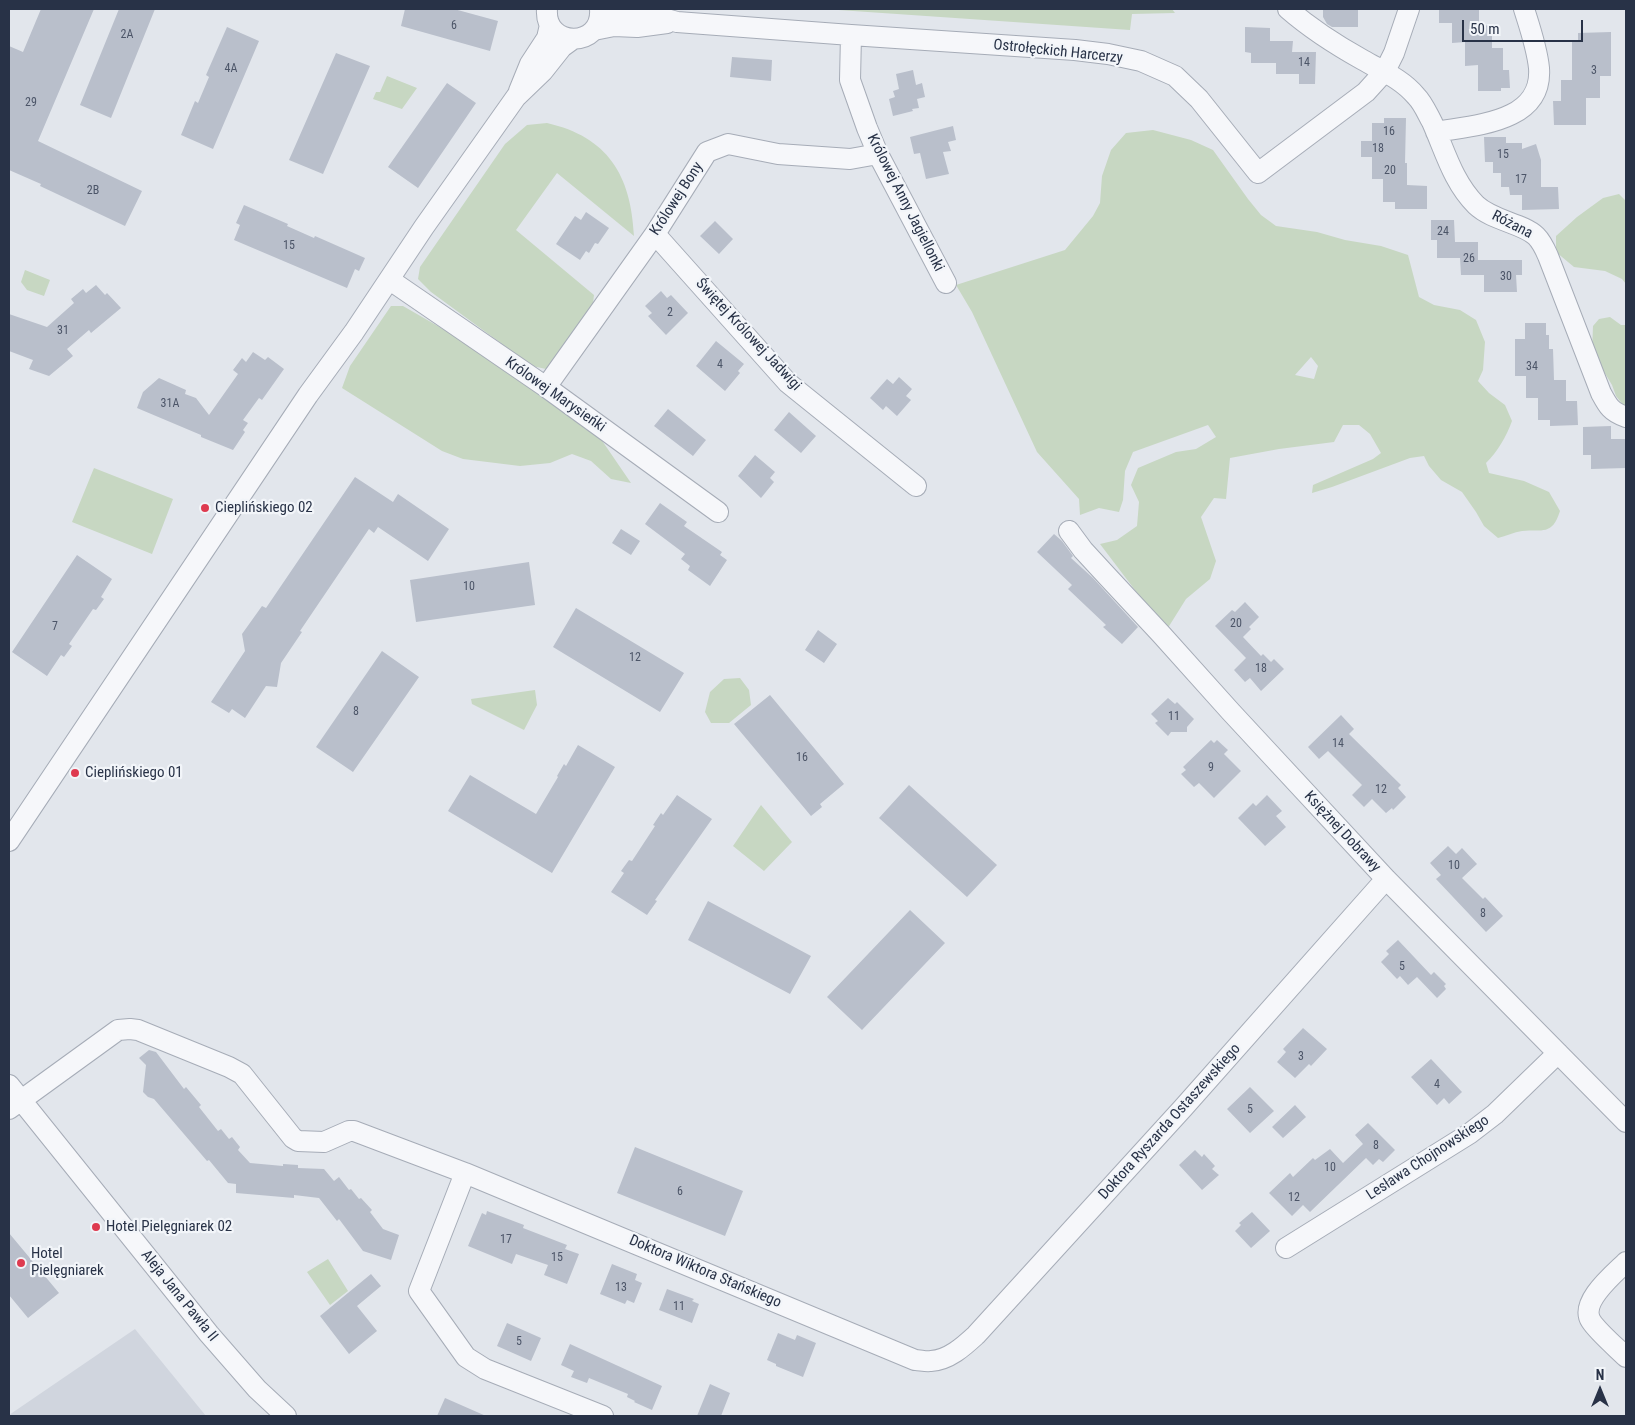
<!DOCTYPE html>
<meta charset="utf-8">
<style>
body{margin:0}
#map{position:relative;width:1635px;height:1425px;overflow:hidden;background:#e2e6ec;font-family:"Roboto Condensed",sans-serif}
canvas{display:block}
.frame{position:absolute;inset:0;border:10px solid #283247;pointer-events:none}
.north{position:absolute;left:1575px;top:1365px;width:50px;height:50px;-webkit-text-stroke:4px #f2f5f9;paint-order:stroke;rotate:0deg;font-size:14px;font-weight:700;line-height:20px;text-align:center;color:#283247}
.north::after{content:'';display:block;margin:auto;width:18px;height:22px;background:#283247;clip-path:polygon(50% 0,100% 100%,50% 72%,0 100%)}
.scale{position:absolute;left:1462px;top:20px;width:121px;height:22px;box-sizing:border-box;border:2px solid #283247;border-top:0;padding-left:6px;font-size:15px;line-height:18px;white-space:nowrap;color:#283247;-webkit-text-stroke:4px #f2f5f9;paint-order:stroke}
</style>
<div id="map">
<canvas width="1635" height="1425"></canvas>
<div class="frame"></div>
<div class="north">N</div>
<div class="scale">50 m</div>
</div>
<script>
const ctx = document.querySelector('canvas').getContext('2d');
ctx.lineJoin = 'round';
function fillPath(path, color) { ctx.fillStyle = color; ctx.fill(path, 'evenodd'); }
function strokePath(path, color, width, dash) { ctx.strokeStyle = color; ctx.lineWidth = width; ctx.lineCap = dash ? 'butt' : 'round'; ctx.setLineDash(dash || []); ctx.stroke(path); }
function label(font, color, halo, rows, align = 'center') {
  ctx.font = font + ' "Roboto Condensed",sans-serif'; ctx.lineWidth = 4.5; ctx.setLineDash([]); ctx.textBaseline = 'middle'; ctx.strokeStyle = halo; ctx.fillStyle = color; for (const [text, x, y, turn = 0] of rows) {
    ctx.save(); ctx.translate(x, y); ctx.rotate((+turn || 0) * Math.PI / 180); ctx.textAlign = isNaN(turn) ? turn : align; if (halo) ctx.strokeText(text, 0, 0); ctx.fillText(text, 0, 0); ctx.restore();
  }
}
const built = new Path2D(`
 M135,1329l71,87h-197v-1z`);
const green = new Path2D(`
 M824,9h348l3,4 -43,1 -2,16z
 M387,76l30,12 -15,21 -29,-10 3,-7h4z
 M547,123c61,14 84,52 87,113l-77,-63 -41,57 78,65 -2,17 -35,50 -11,7 -14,-3 -101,-74 -13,-13 2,-12 85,-123 22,-19z
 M1153,130l38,10 22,10 35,49 13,16 15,11 41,6 28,8 36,6 27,9 11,42 15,8 26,5 16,10 9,22 -2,28 -5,11 11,12 16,12 7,16c-6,16 -14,30 -26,42l3,10 35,8 25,11 11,19c-8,25 -17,18 -38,20 -8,1 -16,5 -24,7l-14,-12 -8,-14 -14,-20 -21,-12 -12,-14 -5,-10 -14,2 -78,29 -20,6 1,-8 60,-26 8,-6 -11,-19 -11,-9h-16l-9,17 -55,7 -49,9 -4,41 -12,-1 -13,19 15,44 -6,18 -24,20 -20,32 -66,-87 17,-4 20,-14 2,-24 -8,-17 7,-17 38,-16 20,-3 20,-12 -8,-12 -75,27 -8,19 -2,29 -4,12 -20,-4 -19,7 -1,-16 -42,-47 -65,-140 -16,-27 109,-35 28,-34 7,-13 2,-27 9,-26 15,-17zM1311,357l7,9 -4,13 -19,-4z
 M1619,194l7,7v83l-4,-5 -17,-8 -31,-4 -18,-15v-16l21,-19 26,-19z
 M25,270l25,10 -6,16 -17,-6 -6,-8z
 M391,306h12l132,76 57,44 39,57 -20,-4 -20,-18 -19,-7 -22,9 -30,3 -57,-7 -21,-8 -100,-63 8,-22z
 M1610,317l11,8h5v82l-3,-2 -7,-9 -4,-11 -20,-33 1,-26 6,-7z
 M94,468l79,31 -21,55 -80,-32z
 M740,678l9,12 2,15 -22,18h-18l-6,-11 5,-20 14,-13z
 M535,690l2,15 -13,25 -52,-26 -1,-5z
 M761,805l31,37 -28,29 -31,-25z
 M328,1259l20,32 -18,14 -23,-33z`);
const building = new Path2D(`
 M41,9h53l-56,132 104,50 -17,35 -85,-40 1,-2 -32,-14v-124l14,6z
 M119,9h36l-44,109 -31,-13z
 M405,9h49l44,12 -8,30 -89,-25z
 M1323,9h35v18h-26l-5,-3 -4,-7z
 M1439,9h40v17l13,-1v23h11v22h6l1,18h-9v3h-23v-26l-13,1v-24l-13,1v-20h-13z
 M227,27l32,14 -46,108 -32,-14 14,-34 3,2 11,-26 -3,-2z
 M1245,27l25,1v13h23l-1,11h24l-1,32h-16v-10h-23v-11h-25v-10l-6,-1z
 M1611,32v44h-11v22h-14v27h-32l-1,-24h8v-21h11v-40h6v-7z
 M336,53l34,13 -47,108 -34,-14z
 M732,57l40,3 -1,21 -41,-4z
 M913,70l3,15 6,-2 3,14 -8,2 2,9 -7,1 1,2 -20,5 -4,-17 6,-2 -2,-6 6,-2 -3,-15z
 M447,83l29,20 -58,85 -30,-21z
 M1384,118h22l-1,45h2v22l20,1v23h-32v-7h-12v-23h-11v-22h-11v-16h11v-18h12z
 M953,126l3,14 -8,2 3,9 -8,1 6,22 -23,5 -6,-26 -6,1 -4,-17z
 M1484,137h22v6h16v6l14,-5 5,16v27h17l1,22 -37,1v-15h-12l-1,-8h-8v-14h-8v-11h-8z
 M244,205l44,19 -1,2 27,12 1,-2 50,22 -6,13 -4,-2 -8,19 -113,-48 6,-15 -4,-2z
 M586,212l23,16 -11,16 -3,-1 -6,10 -3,-2 -6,9 -24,-16 19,-28 6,4z
 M1431,220h23l1,22h23v18h44v15h-6l1,17h-33v-17h-23l-1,-17h-23v-18h-6z
 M715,221l18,18 -14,15 -19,-18z
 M96,285l9,10 2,-2 14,15 -30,25 -2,-3 -22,19 6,7 -24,20 -20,-7 4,-9 -24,-9v-37l38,13 27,-24 -3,-4 12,-10 3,4z
 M661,291l6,7 4,-3 17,18 -22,22 -18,-19 4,-3 -7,-7z
 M1525,323h21v12h3v14h4l1,31h12v21h11l1,24 -28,1v-6h-12v-22h-12v-22h-11v-37h10z
 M716,341l28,23 -6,7 2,2 -15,18 -29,-25z
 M253,352l12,8 3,-3 16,12 -22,31 -3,-2 -16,22 5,3 -5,7 2,2 -12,18 -32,-13v-2l-64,-27 6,-16 16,-14 27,12 -1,4 11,4 13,17 29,-41 -5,-4 9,-12 4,4z
 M899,377l13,12 -6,7 5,4 -14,16 -11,-10 -3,4 -13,-12 17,-19 6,5z
 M668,409l38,31 -13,16 -39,-30z
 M789,412l27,24 -15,17 -27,-23z
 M1611,426v13h15v29l-35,1v-14h-8v-28z
 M755,455l20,17 -5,6 4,4 -13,16 -23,-22z
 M355,477l38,25 5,-8 51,35 -21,32 -50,-34 -4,6 -5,-4 -69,102 2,1 -21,31 -4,24 -11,-1 -21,32 -13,-9 -3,4 -18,-11 34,-51 -3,-17 20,-28 4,2z
 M660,503l27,19 -3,4 38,26 -2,3 7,5 -17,26 -22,-16 2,-4 -9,-7 4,-5 -40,-30z
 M621,529l19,12 -9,14 -19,-12z
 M1054,534l8,7 11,15 -2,2 22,20 45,49 -16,17 -19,-17 3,-2 -38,-36 4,-4 -35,-33z
 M77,555l35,24 -11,18 3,2 -8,11 -3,-1 -24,35 3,2 -8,11 -3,-2 -14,21 -35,-24z
 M529,562l6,43 -119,17 -6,-42z
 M1245,602l14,15 -10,10 2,2 -8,8 18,19 2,-2 8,8 3,-3 10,10 -23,22 -11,-13 -5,4 -11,-12 12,-12 -31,-32 17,-16 3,2z
 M576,608l108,65 -24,39 -107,-65z
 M818,630l19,14 -13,19 -19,-13z
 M382,651l37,26 -66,95 -37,-25z
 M770,695l74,89 -24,20 2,3 -11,9 -77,-92z
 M1168,698l7,6 2,-2 17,17 -7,8v5h-16l-3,4 -13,-13 3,-2 -7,-7z
 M1341,715l13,14 -5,5 52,51 -3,3 8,9 -13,13 -1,-2 -6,5 -14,-14 -8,8 -12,-12 10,-10 -34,-34 -9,8 -11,-12z
 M1211,740l3,3 3,-3 11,10 -4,4 17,17 -27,27 -15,-15 -5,4 -13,-13 5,-4 -3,-3z
 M578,745l37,22 -63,106 -104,-62 22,-36 66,39 22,-37 -1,-1 7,-12 2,2z
 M909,785l88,80 -30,32 -88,-79z
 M677,795l35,24 -57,81 2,1 -10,14 -36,-23 13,-19 -3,-2 8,-11 3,1 23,-35 -2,-1 8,-12 2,2z
 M1267,795l15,16 -6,5 10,11 -21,19 -27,-28 15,-15 3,3z
 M1448,846l8,8 6,-6 15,16 -15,14 21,21 2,-2 18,19 -17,16 -50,-53 5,-4 -11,-12z
 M708,901l103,55 -21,38 -102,-54z
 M910,910l35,33 -83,87 -35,-33z
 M1398,940l33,35 3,-3 12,12 -2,2 2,3 -9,9 -20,-21 -9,8 -8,-9 -3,3 -16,-17 8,-8 -3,-3z
 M1303,1028l24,21 -16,17 -2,-2 -14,14 -18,-16 9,-10 -3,-3z
 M149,1050l7,2 28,37 2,-2 15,18 -2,2 19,24 3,-2 8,10 3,-2 8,10 -2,3 12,13 33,3v-2l15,1v3l26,1 10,12 5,-4 10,13 2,-1 8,10 2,-1 11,12 -2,2 13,17 16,6 -8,25 -28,-9 -24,-32 -2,2 -18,-23 -25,-3v3l-58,-5v-9l-8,-1 -19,-23 -2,1 -53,-62 -6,-2 -5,-5 3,-27 -7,-7z
 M1431,1059l31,33 -13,12 -5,-6 -7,7 -26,-28z
 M1250,1087l24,24 -24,22 -23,-24z
 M1295,1105l11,12 -23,21 -11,-11z
 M1368,1123l27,27 -12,12 -4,-3 -6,6 -7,-7 -56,54 -7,-7 -11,11 -23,-23 21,-20 3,4 20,-19 2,2 15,-11 13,14 20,-19 -8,-9z
 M635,1147l108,44 -18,45 -108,-43z
 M1195,1150l7,7 2,-3 11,12 -3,3 7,6 -17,15 -23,-25z
 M487,1211l37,14 -1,3 44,17 -2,4 14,5 -12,30 -23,-9 4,-10 -32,-11 -4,10 -44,-18 14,-33 4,2z
 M1252,1212l18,19 -19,17 -16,-17 6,-6 -2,-2z
 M9,1233l50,60 -31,25 -19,-23z
 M612,1264l25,10 -2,6 7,3 -8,20 -7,-3 -2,4 -25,-10z
 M371,1274l10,12 -24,20 20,25 -28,23 -29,-38z
 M667,1289l27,10 -2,2 7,3 -7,19 -33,-13z
 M507,1323l34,15 -10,23 -34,-15z
 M778,1333l17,7 2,-5 19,8 -13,34 -27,-11v-2l-9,-4z
 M570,1344l92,42 -10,24 -18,-8 1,-1 -8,-4 1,-3 -39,-16 -2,5 -16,-6 3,-6 -13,-6z
 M710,1384l20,9 -9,23h-24z
 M445,1398l41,18h-49z`);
const minor = new Path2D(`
 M547,9c-3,39 56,40 53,0
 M614,9l23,2 40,11 174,13 224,15 33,4 33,7 34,15 24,23 59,74 108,-81 19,-21 9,-18 15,-44
 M1288,9c23,20 48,36 75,51 19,11 39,19 53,36 7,7 11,17 16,26 13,29 21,60 44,83 17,16 46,18 60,31 6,6 9,13 12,20l53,137c7,13 10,19 25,24
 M594,30l20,-4 23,1 30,-4
 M851,35l-1,45 17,48 11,26 68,129
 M519,91l11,-27 17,-26 3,-13
 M1436,132c38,-7 107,-9 103,-64 -2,-20 -9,-40 -15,-59
 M655,234l133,149 128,103
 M390,280l156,107 172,125
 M546,387l109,-153 52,-82 21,-8 50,10 72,5 28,-5
 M1069,531l14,19 23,25 55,59 70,78 155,167 240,243
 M9,841l299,-446 46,-63 70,-105 92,-130 27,-26 19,-24 11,-8
 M9,1085l200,249 48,55 29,27
 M9,1109l109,-79 12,-1 8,1 91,37 13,7 51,64 5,3 26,1 25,-11h5l111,42 -46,118 47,66 19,12 118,47
 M465,1173l450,187c5,0 11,2 16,1 18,-1 33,-15 45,-26l207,-227 203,-229
 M1286,1248l183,-114 26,-20 63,-61
 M1626,1262c-12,12 -47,40 -35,59 7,11 26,27 35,36`);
const markers = [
 [205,508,5,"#de3a4f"],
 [75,773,5,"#de3a4f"],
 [96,1227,5,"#de3a4f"],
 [21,1263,5,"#de3a4f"]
];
const numberNames = [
 ["6",454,26],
 ["2A",127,35],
 ["14",1304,63],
 ["4A",231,69],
 ["3",1594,71],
 ["29",31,103],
 ["16",1389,132],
 ["18",1378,149],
 ["15",1503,155],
 ["20",1390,171],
 ["17",1521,180],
 ["2B",93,191],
 ["24",1443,232],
 ["15",289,246],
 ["26",1469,259],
 ["30",1506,277],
 ["2",670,313],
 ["31",63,331],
 ["4",720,365],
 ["34",1532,367],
 ["31A",170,404],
 ["10",469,587],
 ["20",1236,624],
 ["7",55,627],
 ["12",635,658],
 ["18",1261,669],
 ["8",356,712],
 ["11",1174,717],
 ["14",1338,744],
 ["16",802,758],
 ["9",1211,768],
 ["12",1381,790],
 ["10",1454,866],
 ["8",1483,914],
 ["5",1402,967],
 ["3",1301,1057],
 ["4",1437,1085],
 ["5",1250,1110],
 ["8",1376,1146],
 ["10",1330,1168],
 ["6",680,1192],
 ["12",1294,1198],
 ["17",506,1240],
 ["15",557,1258],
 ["13",621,1288],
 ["11",679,1307],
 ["5",519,1342]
];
const streetNames = [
 ["Ostrołęckich Harcerzy",1058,52,6],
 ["Królowej Bony",677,199,-57],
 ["Królowej Anny Jagiellonki",905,203,63],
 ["Różana",1512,225,27],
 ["Świętej Królowej Jadwigi",748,335,47],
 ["Królowej Marysieńki",555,395,35],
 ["Księżnej Dobrawy",1342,832,47],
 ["Doktora Ryszarda Ostaszewskiego",1170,1122,-48],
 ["Lesława Chojnowskiego",1428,1158,-33],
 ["Doktora Wiktora Stańskiego",705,1272,23],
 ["Aleja Jana Pawła II",179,1296,51]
];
const poiNames = [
 ["Cieplińskiego 02",215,508],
 ["Cieplińskiego 01",85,773],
 ["Hotel Pielęgniarek 02",106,1227],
 ["Hotel",31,1254],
 ["Pielęgniarek",31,1271]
];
fillPath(built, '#d0d5de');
fillPath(green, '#c7d7c2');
fillPath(building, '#b9bfcb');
strokePath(minor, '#a6acb7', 22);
strokePath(minor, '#f6f7fa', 20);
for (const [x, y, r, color] of markers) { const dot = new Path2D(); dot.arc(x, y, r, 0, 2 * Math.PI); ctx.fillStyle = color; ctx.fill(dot); strokePath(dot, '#f2f5f9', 2); }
label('12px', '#4c5568', null, numberNames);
label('15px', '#283247', '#f2f5f9', streetNames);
label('15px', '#283247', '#f2f5f9', poiNames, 'left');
</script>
